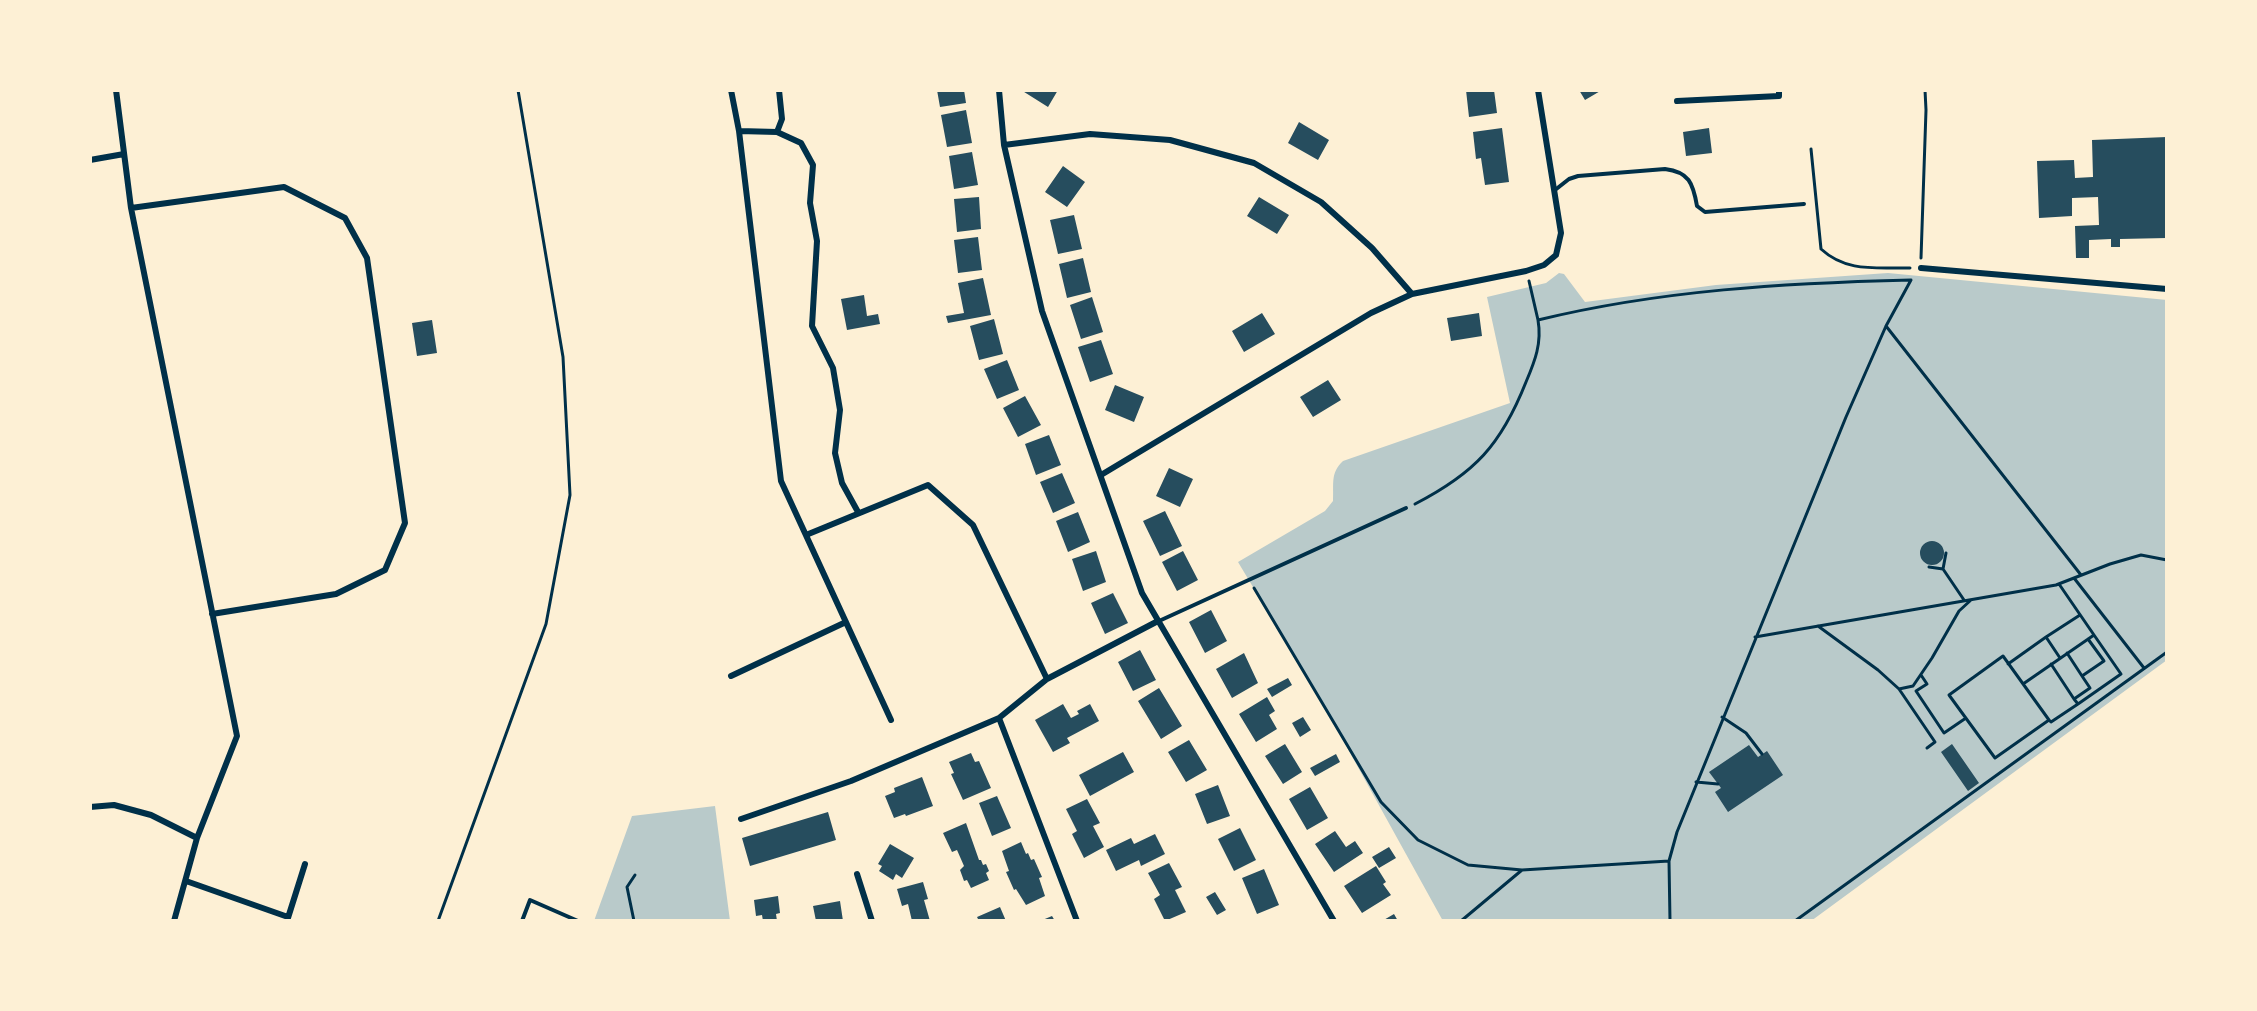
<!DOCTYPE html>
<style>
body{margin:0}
#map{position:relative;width:2257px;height:1011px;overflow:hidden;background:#fdf0d5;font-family:Lora,serif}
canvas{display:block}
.frame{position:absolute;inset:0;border:92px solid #fdf0d5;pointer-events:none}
</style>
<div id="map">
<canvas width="2257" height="1011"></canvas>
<div class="frame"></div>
</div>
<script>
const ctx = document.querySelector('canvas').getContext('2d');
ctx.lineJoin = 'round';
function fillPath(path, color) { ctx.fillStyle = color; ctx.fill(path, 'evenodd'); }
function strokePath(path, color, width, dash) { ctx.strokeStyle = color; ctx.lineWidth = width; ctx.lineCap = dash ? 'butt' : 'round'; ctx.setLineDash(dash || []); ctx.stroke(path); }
const green = new Path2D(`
 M1559,273l5,1 21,28 131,-17 172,-12 279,27v360l-356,261h-368l-120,-217 -85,-142 87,-51 8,-10c1,-17 -3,-28 10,-40l167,-58 -23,-106 59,-14z
 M715,806l15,115h-136l38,-105z`);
const building = new Path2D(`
 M937,90h27l2,13 -26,4z
 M1021,90h37l-10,17z
 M1466,90h28l3,23 -28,4z
 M1579,90h23l-17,10z
 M966,110l6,33 -25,4 -6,-32z
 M1299,122l30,18 -11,20 -30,-17z
 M1502,128l7,54 -24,3 -4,-27 -5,1 -3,-27z
 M1709,128l3,25 -26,3 -3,-24z
 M2167,137v101l-47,1v8h-9v-8l-22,1v18h-13l-1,-32 24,-1 -1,-28 -26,1v18l-33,2 -2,-57 37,-1 1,18 18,-1 -1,-37z
 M972,152l6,33 -24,4 -5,-33z
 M1063,166l22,16 -18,25 -22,-15z
 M979,197l2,32 -24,3 -3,-33z
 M1259,197l30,18 -12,19 -30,-18z
 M1074,215l8,34 -24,5 -8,-34z
 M978,237l4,33 -24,3 -4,-33z
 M1083,258l8,34 -24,6 -8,-34z
 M983,278l8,37 -43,8 -2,-7 18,-3 -6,-30z
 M864,295l3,21 11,-2 2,10 -33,6 -6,-31z
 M1092,297l11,35 -22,7 -11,-34z
 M1262,313l13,21 -31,18 -12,-21z
 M1479,313l3,23 -31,5 -4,-23z
 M994,319l9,35 -24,6 -9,-34z
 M432,320l5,33 -20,3 -5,-33z
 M1101,340l12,34 -23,8 -12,-35z
 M1007,360l12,30 -22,9 -13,-30z
 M1328,380l13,20 -28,17 -13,-20z
 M1115,385l29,12 -10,25 -29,-12z
 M1025,396l16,29 -23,12 -15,-29z
 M1049,435l12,30 -25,10 -11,-31z
 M1169,468l24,11 -13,28 -24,-11z
 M1062,473l13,30 -22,10 -13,-31z
 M1165,511l17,35 -22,10 -17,-35z
 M1078,512l12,30 -22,10 -12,-31z
 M1920 553a12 12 0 1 1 24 0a12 12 0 1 1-24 0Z
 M1096,551l10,31 -23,9 -11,-32z
 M1183,551l15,29 -21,11 -15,-29z
 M1113,593l15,30 -23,11 -14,-31z
 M1211,610l16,31 -22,12 -16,-31z
 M1140,650l16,30 -23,11 -15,-29z
 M1244,653l14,30 -26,15 -16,-29z
 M1288,678l4,7 -20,12 -5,-8z
 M1159,688l23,38 -21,13 -23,-38z
 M1267,697l8,14 -6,4 8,14 -21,13 -17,-28z
 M1063,704l8,14 8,-4 -2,-3 13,-7 9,17 -32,17 3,5 -17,9 -18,-32z
 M1303,717l8,13 -11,7 -8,-14z
 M1189,740l18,30 -21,12 -18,-30z
 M1285,744l17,28 -19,12 -18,-28z
 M1952,744l27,39 -11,8 -27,-39z
 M1749,745l9,12 9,-6 16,24 -55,37 -13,-20 6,-4 -12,-16z
 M1123,752l11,20 -44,24 -11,-21z
 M971,753l4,9 4,-1 12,27 -28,12 -12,-26 3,-1 -5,-11z
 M1336,754l4,8 -25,14 -5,-8z
 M922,777l11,29 -27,10 -1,-2 -11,4 -9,-22 10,-4 -1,-4z
 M1218,785l12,31 -23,8 -12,-30z
 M1310,787l18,31 -21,12 -18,-31z
 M997,796l14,32 -19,8 -13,-33z
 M1087,799l13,24 -7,3 11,21 -20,11 -12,-24 5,-3 -11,-22z
 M828,812l8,28 -86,26 -8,-28z
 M966,823l13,37h2l2,5 3,-1 3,7 -3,2 3,7 -18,8 -4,-8 -3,1 -4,-11 4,-4 -7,-16 -5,2 -9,-19z
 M1240,828l16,32 -22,11 -16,-32z
 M1335,831l11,16 9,-6 8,12 -29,19 -19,-28z
 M1155,834l10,20 -24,12 -2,-6 -23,11 -10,-21 25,-12 3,6z
 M1021,842l5,12 2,-1 3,7 3,-1 8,18 -3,1 6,18 -19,9 -10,-16 -2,1 -8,-18 3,-1 -7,-20z
 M890,844l24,14 -12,20 -6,-4 -3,6 -14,-9 3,-5 -4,-2z
 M1389,847l7,11 -17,10 -7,-11z
 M1169,863l13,24 -7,3 11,22 -21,9 -11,-22 6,-4 -12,-22z
 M1376,866l10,16 -3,2 8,11 -29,18 -18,-27z
 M1264,869l15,36 -22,9 -15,-36z
 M923,882l5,17 -4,1 6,21h-18l-4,-17 -6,2 -5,-17z
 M1215,892l11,18 -9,5 -11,-18z
 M778,896l2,17 -4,1 1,7h-14l-1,-6 -6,1 -2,-16z
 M840,901l3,20h-27l-3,-15z
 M1000,907l6,14h-27l-2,-4z
 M1394,914l4,7h-16z
 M1052,916l3,5h-15z`);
const path = new Path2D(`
 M1811,149l10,100c26,24 56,18 89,19
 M1921,258l5,-148 -1,-20
 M1529,281l9,39c123,-30 248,-37 373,-40l-25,46 -40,91 -169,415 -8,29 1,60
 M1886,326l195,249
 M1415,504c60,-31 86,-59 111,-122 9,-21 16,-39 12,-62
 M1929,567l14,2 3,-16
 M1943,569l21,31
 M2074,578l70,90
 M1254,588l127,214 37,38 50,25 54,5
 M1818,626l60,44 21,19 14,-3 19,-28 27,-47 12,-11
 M1755,637l301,-52 54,-21 31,-9 26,5
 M2067,653l15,23 22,-15 -16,-22
 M2060,658l-14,-21 34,-22
 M2008,664l38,-27
 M2051,664l23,35 16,-11 -8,-12
 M1921,675l6,9 -11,7 28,42 22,-15
 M2023,684l71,-49 -35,-51
 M1899,689l36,53 -8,6
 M2078,704l43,-30 -27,-39
 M1722,717l24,16 16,21
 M2049,720l-46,-64 -54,39 46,63 54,-38 2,2 27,-18 -4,-5
 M1696,782l22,2
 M438,921l108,-297 24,-129 -7,-138 -45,-267
 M634,921l-7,-34 8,-12
 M1461,921l61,-51 147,-9
 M1795,921l372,-269`);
const service = new Path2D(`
 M1555,190l14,-11 9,-3 87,-7c24,3 28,14 32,37l8,6 99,-8
 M1159,621l247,-113
 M522,921l8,-21 48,21`);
const minor = new Path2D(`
 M116,90l15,118 106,528 -40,102 -23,83
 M731,90l8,41 42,350 110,239
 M999,90l5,55 38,166 100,282 192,328
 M1677,101l102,-5v-6
 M739,131l38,1 24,11 12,22 -3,38 7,38 -5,85 21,42 7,42 -5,43 7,30 16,29
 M777,132l5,-13 -3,-29
 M1004,145l86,-11 80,6 84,23 67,39 51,46 40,46
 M90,160l34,-6
 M131,208l153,-21 61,31 22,40 38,265 -20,47 -49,24 -124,20
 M1921,268l246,21
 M1101,475l270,-162 41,-19 114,-23 18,-6 12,-10 5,-22 -23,-143
 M806,535l122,-50 45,40 74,154
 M731,676l115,-54
 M90,807l24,-2 37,10 46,23
 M741,819l110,-38 148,-63
 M857,874l15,47
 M186,881l102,36
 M287,921l18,-57
 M1077,921l-78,-203 48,-39 111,-58`);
fillPath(green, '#b9caca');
fillPath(building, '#264d5e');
strokePath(path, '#003049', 3);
strokePath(service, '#003049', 4);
strokePath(minor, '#003049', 6);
</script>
